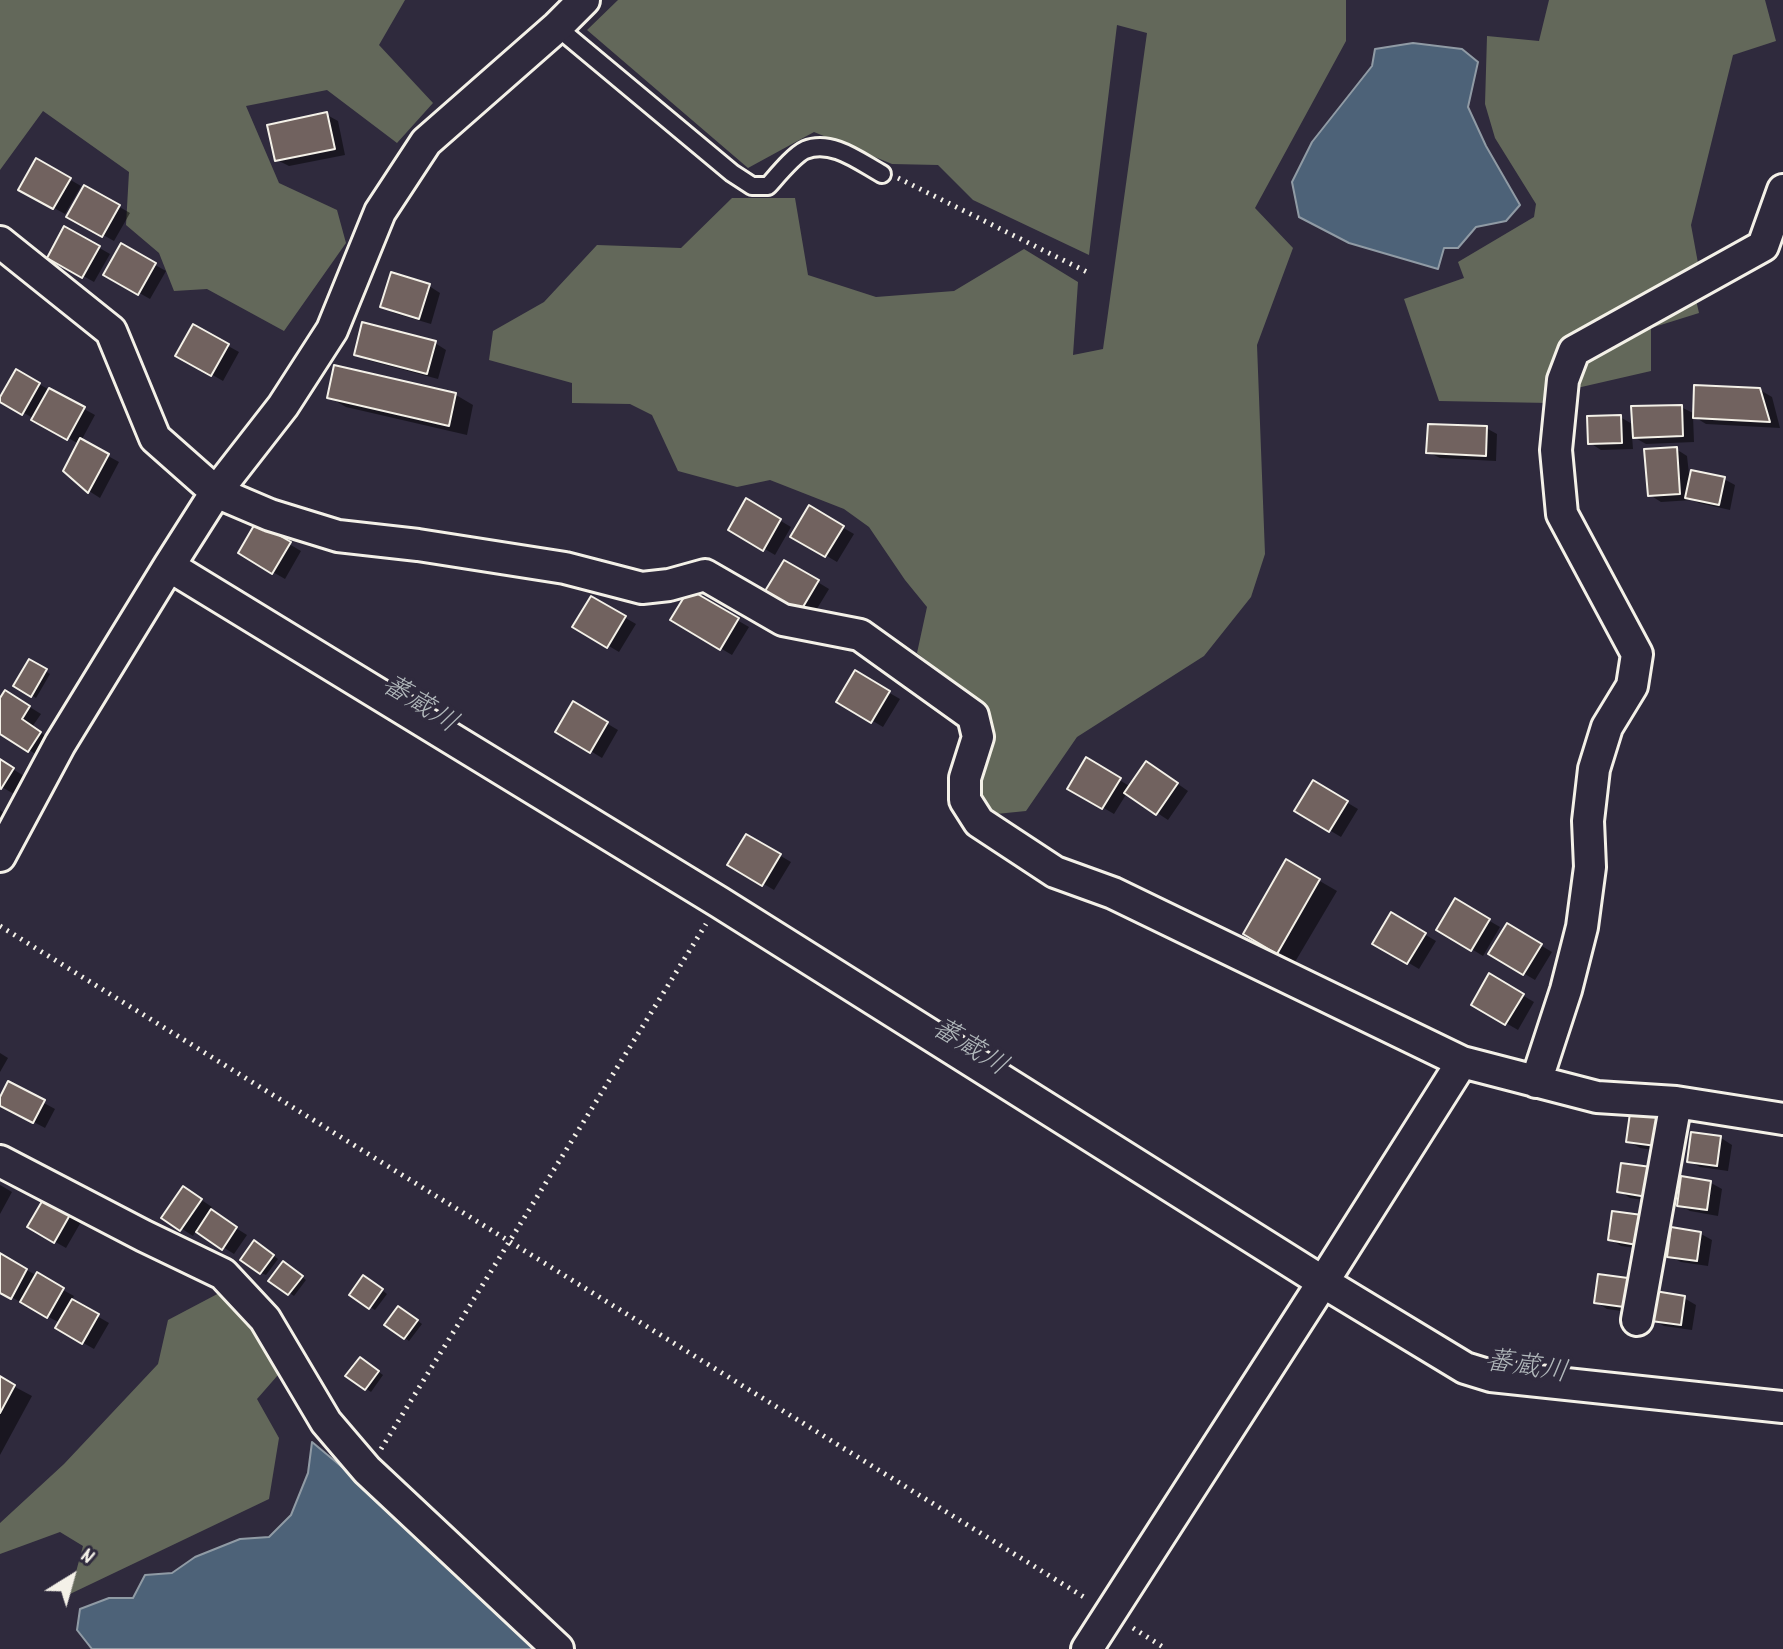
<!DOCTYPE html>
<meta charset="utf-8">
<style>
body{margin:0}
#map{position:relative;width:1783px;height:1649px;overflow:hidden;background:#2f2a3d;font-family:Dekko,sans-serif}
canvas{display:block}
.north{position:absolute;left:32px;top:1537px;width:80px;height:80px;-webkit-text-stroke:6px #2f2a3d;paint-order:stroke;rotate:37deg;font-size:22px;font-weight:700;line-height:32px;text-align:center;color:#f4f1e8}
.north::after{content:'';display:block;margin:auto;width:28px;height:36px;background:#f4f1e8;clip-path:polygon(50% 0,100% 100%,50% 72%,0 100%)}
</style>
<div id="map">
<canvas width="1783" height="1649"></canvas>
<div class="north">N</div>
</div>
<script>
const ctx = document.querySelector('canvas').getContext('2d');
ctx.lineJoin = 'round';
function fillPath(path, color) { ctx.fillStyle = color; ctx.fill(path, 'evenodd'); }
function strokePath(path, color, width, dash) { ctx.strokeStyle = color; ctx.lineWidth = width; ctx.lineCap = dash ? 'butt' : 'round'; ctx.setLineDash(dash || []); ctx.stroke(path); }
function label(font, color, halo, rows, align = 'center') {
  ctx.font = font + ' Dekko,"Klee One",sans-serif'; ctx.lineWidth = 7; ctx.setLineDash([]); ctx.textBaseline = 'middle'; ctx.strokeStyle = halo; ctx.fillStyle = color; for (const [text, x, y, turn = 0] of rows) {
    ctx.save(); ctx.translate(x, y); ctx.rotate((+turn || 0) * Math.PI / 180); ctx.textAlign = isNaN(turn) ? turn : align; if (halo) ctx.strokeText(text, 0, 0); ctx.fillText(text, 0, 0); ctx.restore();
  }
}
const green = new Path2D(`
 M0,0h405l-26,45 54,58 -36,40 -70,-53 -81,16 33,77 58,27 9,33 -62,88 -77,-42 -33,2 -15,-38 -33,-28 3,-53 -86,-61 -43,59z
 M618,0h728v41l-91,167 38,40 -36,97 8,209 -14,43 -47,59 -127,81 -51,74 -40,4 -8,-33 13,-46 -8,-30 -66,-53 10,-46 -22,-27 -36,-53 -25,-18 -74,-29 -33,7 -59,-16 -26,-56 -22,-11 -58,-1v-20l-83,-23 4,-29 51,-29 53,-57 84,3 51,-50h63l13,77 68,22 78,-6 70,-42 54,33 -5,73 30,-6 44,-316 -30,-8 -28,230 -116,-55 -35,-35 -46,-1 -78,-32 -66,36 -161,-138z
 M1549,0h216l11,41 -43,14 -42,170 9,49 -133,73 -17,56 -111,-2 -35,-102 60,-21 -6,-16 76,-45 2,-13 -41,-66 -10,-34 2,-68 52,5z
 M1694,291l5,22 -48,15v43l-74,17 2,-34z
 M223,1291l35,42 20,42 -21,24 22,39 -10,61 -199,95 13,-48 -23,-14 -60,22v-31l64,-59 94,-100 10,-44z`);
const water = new Path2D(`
 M1413,43l49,6 16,13 -10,45 18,39 34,59 -14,16 -30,6 -18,21h-14l-6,21 -89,-26 -50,-26 -7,-35 20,-40 60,-76 3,-17z
 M312,1442l59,49 168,158h-447l-15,-19 3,-21 29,-11h24l12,-23 27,-2 23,-16 45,-18 29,-2 22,-22 17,-42z`);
const shadow = new Path2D(`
 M327,115l11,6 7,34 -56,11 -12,-6z
 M36,160l45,26 -16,28 -45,-25z
 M85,187l45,26 -16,28 -45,-25z
 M65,228l45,26 -16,28 -44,-25z
 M121,246l45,25 -16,28 -44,-25z
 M429,286l11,7 -9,31 -37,-11 -11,-7z
 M194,327l45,25 -16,29 -45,-26z
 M435,343l11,7 -8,29 -71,-19 -11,-6z
 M335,367l121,28 17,10 -6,30 -121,-28 -17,-10z
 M17,372l78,43 -14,26 38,21 -19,36 -11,-7 -24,-21 14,-26 -78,-44z
 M1760,390l12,7 8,31 -74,-4 -13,-8 1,26 -48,2 -14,-8 1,13 -32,1 -11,-7 30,-26 14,8 47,-18 14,7z
 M1486,428l11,6 -1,27 -56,-3 -12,-6z
 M1676,449l11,7 3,27 34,-4 11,6 -5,25 -31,-7 -7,-3 -31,2 -11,-7z
 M747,501l44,26 -16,28 -44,-26z
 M809,508l45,26 -17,28 -44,-26z
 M257,525l44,26 -16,28 -45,-26z
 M785,562l44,27 -17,28 -44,-27z
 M689,592l60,35 -17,28 -59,-35z
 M591,598l45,26 -17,28 -44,-26z
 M30,662l20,12 -14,24 -21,-13z
 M855,673l45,26 -17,28 -44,-26z
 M17,699l24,15 -9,13 20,13 -12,17 -40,-26v-30z
 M574,704l44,26 -16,28 -44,-27z
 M1086,760l45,27 27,-17 30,21 -20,29 -41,-27 -13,21 -44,-26z
 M0,761l24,15 -10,18 -14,-8z
 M1314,783l44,26 -17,28 -44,-26z
 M0,810l8,6 -8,12z
 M747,836l44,26 -17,28 -44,-26z
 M1287,862l50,29 -42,71 -49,-29z
 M1455,901l45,26 -17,29 -44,-27z
 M1392,915l44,26 -17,28 -44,-26z
 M1508,926l44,26 -17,28 -44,-26z
 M1490,976l44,26 -16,28 -45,-26z
 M0,1053l8,5 -8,14z
 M9,1084l46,25 -10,19 -45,-24z
 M1632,1115l35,37 -27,-4 -12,-7z
 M1721,1138l11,7 -4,26 -28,-4 -11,-6z
 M1651,1169l7,33 -28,-4 -11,-7z
 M1711,1183l11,6 -4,27 -28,-5 -11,-6z
 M0,1185l12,7 -12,22z
 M194,1195l18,12 -3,4 38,24 -13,19 -38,-24 -3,6 -29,-19z
 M44,1200l37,22 -15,26 -37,-21z
 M1641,1217l8,33 -28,-4 -11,-7z
 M1673,1230l28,4 11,6 -4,26 -27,-4 -12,-6z
 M260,1246l18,13 -12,16 -5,-2z
 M1,1256l73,40 -3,5 38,22 -15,26 -37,-21 3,-5 -60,-32z
 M288,1266l18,14 -12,16 -23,-16z
 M369,1280l18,14 -12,16 -5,-3z
 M1627,1280l11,7 -3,26 -28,-4 -11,-7z
 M1684,1298l12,7 -4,25 -28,-4 -11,-6z
 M404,1311l18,13 -13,17 -4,-3z
 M365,1362l18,13 -12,17 -23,-16z
 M0,1379l32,17 -32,59z`);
const building = new Path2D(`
 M327,112l8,37 -60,12 -8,-36z
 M36,158l35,20 -18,31 -35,-19z
 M84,185l36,20 -18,32 -36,-20z
 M64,226l36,20 -18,32 -35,-20z
 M121,243l35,20 -18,32 -35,-20z
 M391,272l39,12 -11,35 -39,-12z
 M362,322l74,19 -9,33 -73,-19z
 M193,324l36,20 -18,32 -36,-20z
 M334,365l122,28 -7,33 -122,-28z
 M16,369l24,14 -18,32 -22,-13v-5z
 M1694,385l66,3 10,34 -77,-4z
 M49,388l36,19 -18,33 -36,-20z
 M1682,405l1,31 -50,2 -2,-32z
 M1621,415l1,28 -34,1 -1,-28z
 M1428,424l59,2 -1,30 -60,-3z
 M80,438l29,16 -21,39 -25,-22z
 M1677,447l3,47 -32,2 -4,-47z
 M1691,470l34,7 -6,28 -34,-7z
 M746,498l35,21 -18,32 -35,-21z
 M809,505l35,21 -19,31 -35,-20z
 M256,522l35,20 -19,32 -34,-21z
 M784,560l35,20 -19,32 -35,-21z
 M689,589l50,29 -19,32 -50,-30z
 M591,596l35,20 -19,32 -35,-21z
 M29,659l18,10 -16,28 -18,-11z
 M855,670l35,21 -19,32 -35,-21z
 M5,690l25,16 -8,13 19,13 -13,20 -28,-18v-36z
 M573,701l35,21 -18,31 -35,-21z
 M1086,757l35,21 -19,31 -35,-20z
 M0,759l14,9 -13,21 -1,-1z
 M1146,761l32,22 -22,32 -32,-22z
 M1313,780l35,21 -19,31 -35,-21z
 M746,834l35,20 -19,32 -35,-21z
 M1286,859l34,20 -43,75 -34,-20z
 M1455,898l35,21 -19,32 -35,-21z
 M1391,912l35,21 -19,31 -35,-20z
 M1507,923l35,21 -19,31 -35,-21z
 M1489,973l35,21 -19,31 -34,-20z
 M8,1081l37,19 -12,23 -33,-17v-9z
 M1630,1113l30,4 -4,29 -30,-4z
 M1691,1132l30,4 -4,30 -30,-4z
 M1621,1163l30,4 -4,30 -30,-5z
 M1681,1176l30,5 -4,29 -30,-4z
 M183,1186l19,13 -22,32 -19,-13z
 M44,1198l27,15 -17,30 -27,-16z
 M211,1209l26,18 -15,23 -26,-18z
 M1612,1211l30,4 -5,30 -29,-5z
 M1671,1227l30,5 -4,29 -30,-4z
 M254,1240l20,15 -14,19 -20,-14z
 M0,1253l27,16 -16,30 -11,-6z
 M283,1261l20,15 -15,19 -20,-14z
 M37,1272l27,16 -17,30 -27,-16z
 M1598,1274l30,4 -4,29 -30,-4z
 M363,1275l20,14 -14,20 -20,-14z
 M1655,1291l30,5 -4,29 -30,-4z
 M72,1299l27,15 -17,30 -27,-16z
 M398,1306l20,14 -14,19 -20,-14z
 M360,1357l19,14 -14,19 -20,-14z
 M0,1376l15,9 -15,28z`);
const path = new Path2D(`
 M898,178l193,96
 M0,926l1087,673
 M381,1449l325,-525
 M1133,1628l33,21`);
const lane = new Path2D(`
 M557,27l175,146 20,13h16c9,-10 26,-31 37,-36 27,-11 55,12 77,24`);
const street = new Path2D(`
 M0,242l111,89 44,107 61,54 54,23 68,21 80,9 147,23 77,20 27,-3 36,-10 78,45 77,15 113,81 5,21 -13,41v22l14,22 76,50 58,21 349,169 135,35 79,5 107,17
 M169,566l550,336 604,380 142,86 26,8 292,31
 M0,856l60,-112 109,-178 47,-74 67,-86 49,-76 48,-118 46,-70 131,-115 27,-27
 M1536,1082l30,-92 16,-63 8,-60 -2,-46 6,-52 13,-42 25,-41 5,-32 -75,-140 -6,-64 7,-70 11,-29 189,-105 20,-56
 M0,1161l144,75 79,38 42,45 61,103 41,48 191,179
 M1637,1320l39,-218
 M1087,1649l236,-367 139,-220`);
const waterNames = [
 ["蕃蔵川",418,707,32],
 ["蕃蔵川",968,1050,32],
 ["蕃蔵川",1526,1370,9]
];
fillPath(green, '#63685a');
fillPath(water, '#4d6278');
strokePath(water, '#909ba5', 2);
fillPath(shadow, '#0007');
fillPath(building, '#71625f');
strokePath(building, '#f4f1e8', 2);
strokePath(lane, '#f4f1e8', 22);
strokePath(street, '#f4f1e8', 36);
strokePath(path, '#f4f1e8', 5, [2, 6]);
strokePath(lane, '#2f2a3d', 16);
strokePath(street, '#2f2a3d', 30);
label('italic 28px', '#b1b8bb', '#2f2a3d', waterNames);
</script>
